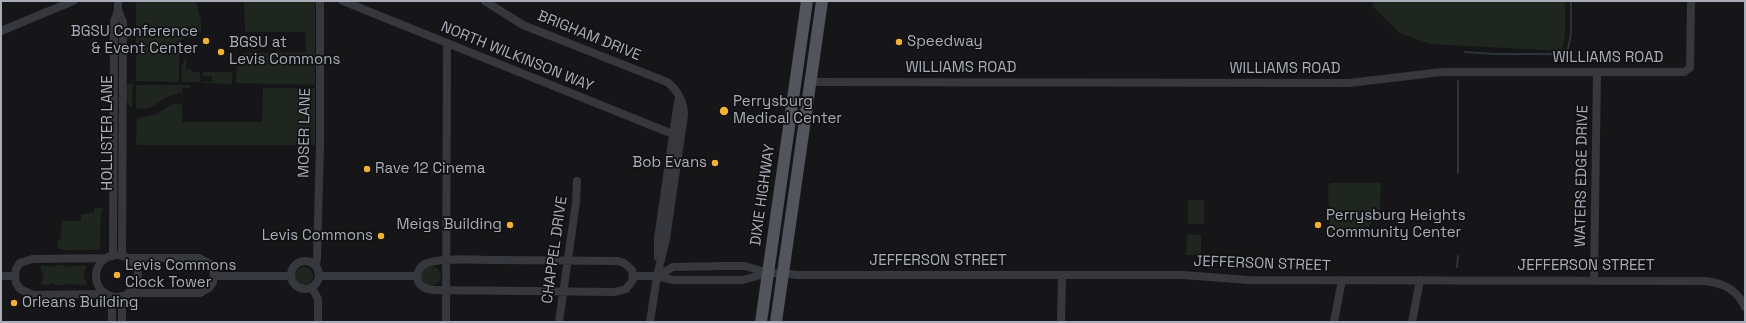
<!DOCTYPE html>
<style>
body{margin:0}
#map{position:relative;width:1746px;height:323px;overflow:hidden;background:#161618;font-family:"Space Grotesk",sans-serif}
canvas{display:block}
.frame{position:absolute;inset:0;border:2px solid #a8adb8;pointer-events:none}
</style>
<div id="map">
<canvas width="1746" height="323"></canvas>
<div class="frame"></div>
</div>
<script>
const ctx = document.querySelector('canvas').getContext('2d');
ctx.lineJoin = 'round';
function fillPath(path, color) { ctx.fillStyle = color; ctx.fill(path, 'evenodd'); }
function strokePath(path, color, width, dash) { ctx.strokeStyle = color; ctx.lineWidth = width; ctx.lineCap = dash ? 'butt' : 'round'; ctx.setLineDash(dash || []); ctx.stroke(path); }
function label(font, color, halo, rows, align = 'center') {
  ctx.font = font + ' "Space Grotesk",sans-serif'; ctx.lineWidth = 3.5; ctx.setLineDash([]); ctx.textBaseline = 'middle'; ctx.strokeStyle = halo; ctx.fillStyle = color; for (const [text, x, y, turn = 0] of rows) {
    ctx.save(); ctx.translate(x, y); ctx.rotate((+turn || 0) * Math.PI / 180); ctx.textAlign = isNaN(turn) ? turn : align; if (halo) ctx.strokeText(text, 0, 0); ctx.fillText(text, 0, 0); ctx.restore();
  }
}
const green = new Path2D(`
 M128,1h68l5,19v12h-9v5l-11,2v7h5v6l-7,1v29l-43,-1v-79z
 M244,1h71v84l-79,-2 1,-17h6v-13l63,-1 -1,-20h-60z
 M1373,1h192v35l-3,15 -132,-7 -30,-11 -27,-26z
 M186,56v13l6,1v2h8v10h-18v-18l3,-3v-4z
 M203,72h29v12l-29,-1v-2l2,1h7v-6h-7l-2,1z
 M127,84h6l-1,24c-8,-6 -6,-14 -5,-24z
 M136,85h54v3h-8v5l-15,4 -12,8 -6,3 -13,1z
 M263,88h52v57h-179l1,-27 20,-4 15,-10 7,-1 3,3v16h80z
 M1331,183h50l-1,27 -17,25 -33,1 -2,-50z
 M1188,200h16v24h-16z
 M94,208h9l-2,5 -1,36 -3,1h-34l-5,-2v-7l3,-3 1,-17h19v-7l13,-1z
 M1187,234l14,1v20h-15z
 M42,265l13,2v-2h10v2l21,-2v5h-2v10h2v5l-21,-1v1h-10v-1l-4,-1 -1,2h-7l-2,-2 3,-7 -4,-9z
 M421 276a10 10 0 1 1 20 0a10 10 0 1 1-20 0Z
 M295 276a9 9 0 1 1 18 0a9 9 0 1 1-18 0Z`);
const stream = new Path2D(`
 M1465,52l29,2h71c9,-14 5,-37 6,-53
 M1458,173v-92
 M1457,267l1,-11`);
const minor = new Path2D(`
 M343,1l337,136
 M485,1l38,24 144,57c10,7 17,20 17,33l-18,124 -9,37 -7,46
 M118,10l5,12 -1,234
 M1,31l72,-30
 M811,82l538,1 93,-11h242l6,-4 1,-67
 M96 276a21 21 0 1 1 42 0a21 21 0 1 1-42 0Z
 M113,256l1,-234 4,-12v-9
 M658,257v-19l19,-130 2,-11
 M106,258l-74,1 -12,4 -4,6 -1,7 1,7 4,6 13,6 73,-1
 M127,258h72l11,6 4,9 -1,9 -4,6 -9,5h-72
 M496,260l122,1 6,2 8,7 1,10 -7,9 -11,3 -179,-2c-7,0 -13,-1 -17,-7 -4,-8 0,-17 8,-20 16,-6 52,-3 69,-3z
 M291 275a14 14 0 1 1 28 0a14 14 0 1 1-28 0Z
 M316,265l1,-6 3,-114v-144
 M1,276h14
 M214,276h76
 M320,276h97
 M633,276h24l16,4h70l24,-7
 M657,276l16,-9 53,-1h19l23,7h15l14,2h386l66,5 456,1c19,2 32,9 40,26
 M1594,280l3,-208
 M312,288l6,11v23
 M112,296v26
 M122,322v-26
 M446,322l1,-278
 M559,322l17,-120 1,-21
 M1061,322l1,-46
 M1334,322l8,-42
 M1412,322l8,-42`);
const primary = new Path2D(`
 M761,322l46,-321
 M776,322l46,-321`);
const markers = [
 [206,41,4,"#f2b134"],
 [899,42,4,"#f2b134"],
 [221,52,4,"#f2b134"],
 [724,111,5,"#f2b134"],
 [715,163,4,"#f2b134"],
 [367,169,4,"#f2b134"],
 [510,225,4,"#f2b134"],
 [1318,225,4,"#f2b134"],
 [381,236,4,"#f2b134"],
 [117,275,4,"#f2b134"],
 [14,303,4,"#f2b134"]
];
const poiNames = [
 ["BGSU Conference",198,32,"right"],
 ["& Event Center",198,49,"right"],
 ["Speedway",907,42],
 ["BGSU at",229,43],
 ["Levis Commons",229,60],
 ["Perrysburg",733,102],
 ["Medical Center",733,119],
 ["Bob Evans",707,163,"right"],
 ["Rave 12 Cinema",375,169],
 ["Perrysburg Heights",1326,216],
 ["Community Center",1326,233],
 ["Meigs Building",502,225,"right"],
 ["Levis Commons",373,236,"right"],
 ["Levis Commons",125,266],
 ["Clock Tower",125,283],
 ["Orleans Building",22,303]
];
const streetNames = [
 ["BRIGHAM DRIVE",589,36,22],
 ["NORTH WILKINSON WAY",517,57,22],
 ["WILLIAMS ROAD",1608,58],
 ["WILLIAMS ROAD",961,68],
 ["WILLIAMS ROAD",1285,69],
 ["HOLLISTER LANE",108,133,-90],
 ["MOSER LANE",305,133,-89],
 ["WATERS EDGE DRIVE",1582,176,-89],
 ["DIXIE HIGHWAY",763,195,-82],
 ["CHAPPEL DRIVE",555,250,-82],
 ["JEFFERSON STREET",938,261],
 ["JEFFERSON STREET",1262,264,2],
 ["JEFFERSON STREET",1586,266]
];
fillPath(green, '#1e261f');
strokePath(stream, '#2c353c', 2);
strokePath(minor, '#37383d', 8);
strokePath(primary, '#53555c', 12);
for (const [x, y, r, color] of markers) { const dot = new Path2D(); dot.arc(x, y, r, 0, 2 * Math.PI); ctx.fillStyle = color; ctx.fill(dot); strokePath(dot, '#111113', 1.5); }
label('15px', '#a8adb8', '#111113', poiNames, 'left');
label('15px', '#a8adb8', '#111113', streetNames);
</script>
